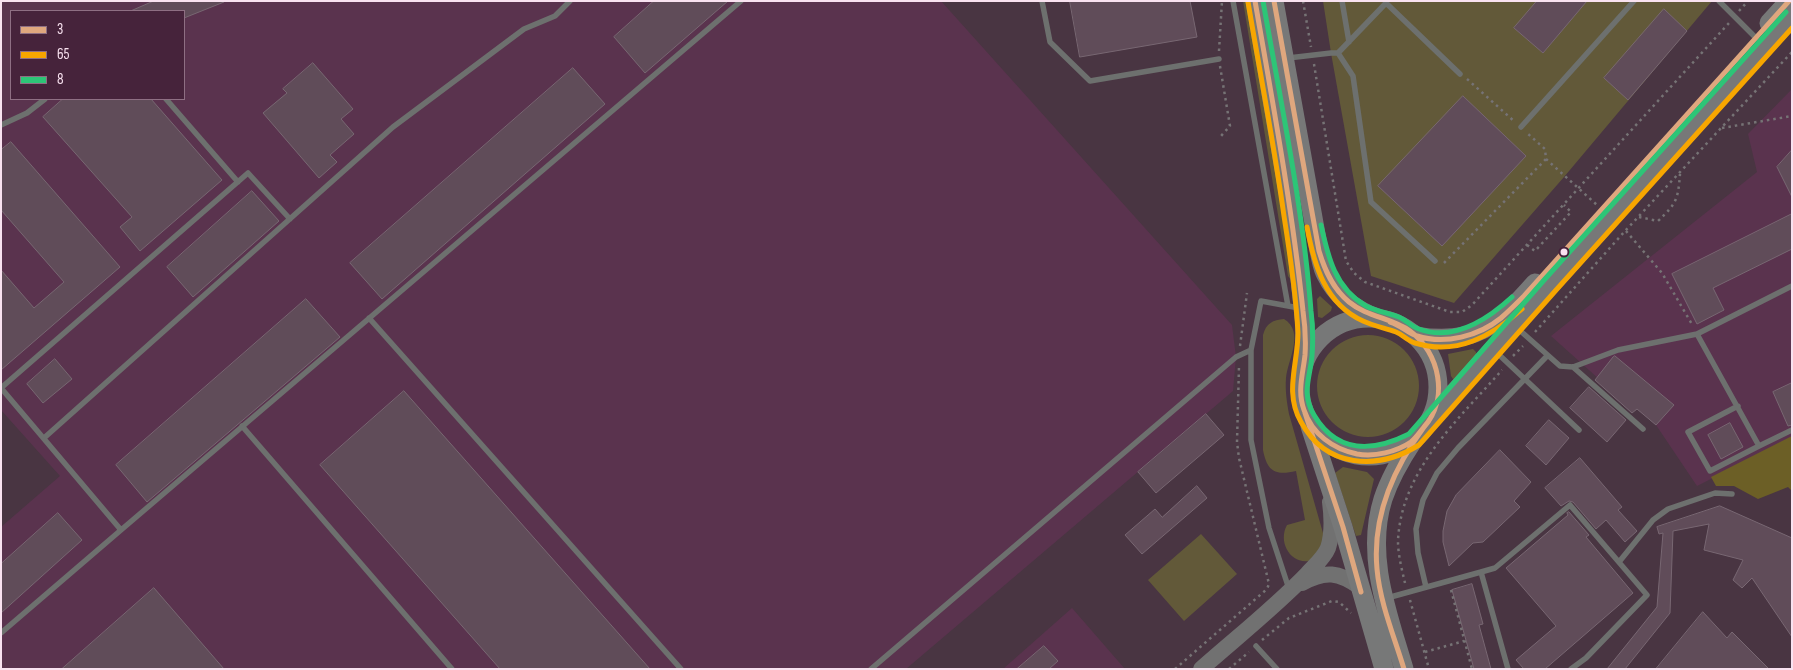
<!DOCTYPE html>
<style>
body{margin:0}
#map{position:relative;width:1793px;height:670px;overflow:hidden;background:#493542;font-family:"Sofia Sans Condensed",sans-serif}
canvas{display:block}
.frame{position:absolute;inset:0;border:2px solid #f9e2f0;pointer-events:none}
.legend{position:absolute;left:10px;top:10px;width:175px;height:90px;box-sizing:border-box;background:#46233b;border:1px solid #8e6f83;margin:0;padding:6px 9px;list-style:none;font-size:15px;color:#f9e2f0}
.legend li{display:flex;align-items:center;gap:10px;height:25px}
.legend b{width:25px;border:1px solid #8e6f83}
</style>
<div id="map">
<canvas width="1793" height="670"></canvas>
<div class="frame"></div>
<ul class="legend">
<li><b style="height:6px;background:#dfa77e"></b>3</li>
<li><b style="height:6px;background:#f7a600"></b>65</li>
<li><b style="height:6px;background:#2dc577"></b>8</li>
</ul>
</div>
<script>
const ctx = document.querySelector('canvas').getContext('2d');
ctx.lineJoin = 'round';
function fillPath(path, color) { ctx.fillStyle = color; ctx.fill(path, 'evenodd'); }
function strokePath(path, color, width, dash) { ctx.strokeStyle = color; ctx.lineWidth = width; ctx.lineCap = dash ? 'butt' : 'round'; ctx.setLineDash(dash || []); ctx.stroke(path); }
const built = new Path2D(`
 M1,1h940l291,324 4,32 -3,34 -327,278h-905v-142l59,-51 -59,-66zM11,11h173v88h-173z
 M1792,89v349l-95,48 -41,-61 -35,-30 -2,2 -68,-61 206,-164 -9,-38z
 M1072,608l53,61h-122z`);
const green = new Path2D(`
 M1243,1h7l45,274 -4,5 -3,-4z
 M1323,1h389l-148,176 -110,126 -83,-27 -40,-223z
 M1320,296l12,11 -1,4 -9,7 -4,-1 -1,-18z
 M1284,319c21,13 4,40 2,59 -1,13 1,25 3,36l36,126 -12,20c-21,7 -36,-17 -26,-35l18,-5 -9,-49c-21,5 -29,0 -33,-21v-115c3,-12 10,-15 21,-16z
 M1317 386a51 51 0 1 1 102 0a51 51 0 1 1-102 0Z
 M1473,349l3,3v4l-19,22 -4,1 -2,-3 -3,-22z
 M1343,467l24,5 7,7 -13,56 -5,1 -21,-63z
 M1201,534l36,40 -53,47 -36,-41z`);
const forest = new Path2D(`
 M1792,436v55l-4,-4 -30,12 -24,-13h-18l-5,-9z`);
const building = new Path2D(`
 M154,1h70v1l-40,16v-7h-53z
 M654,1h74l-83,72 -31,-36z
 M1070,1h120l7,36 -117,20z
 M1537,1h50l-44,52 -29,-25z
 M1664,9l23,22 -59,69 -24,-22z
 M313,63l40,46 -12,10 13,15 -24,21 7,7 -18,16 -56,-65 24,-20 -4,-4z
 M573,68l32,36 -223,195 -32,-36z
 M1463,96l63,60 -84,90 -64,-60z
 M63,99h88l71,81 -82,71 -20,-24 12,-10 -89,-100z
 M11,142l109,125 -119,103v-100l33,38 30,-26 -63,-72v-60z
 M1792,150v47l-15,-30z
 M252,191l27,30 -86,76 -26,-30z
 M1792,214v35l-79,39 11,22 -27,14 -25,-50z
 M306,299l34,38 -193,165 -31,-37z
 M1615,356l59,49 -18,20 -19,-16 -5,4 -37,-33 18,-23z
 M55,359l17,20 -29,24 -16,-19z
 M1792,383v42l-4,1 -15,-34z
 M1589,387l37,33 -19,22 -37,-34z
 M404,391l246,278h-150l-180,-204z
 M1206,414l18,21 -68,58 -18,-21z
 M1549,420l20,18 -23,27 -20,-19z
 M1730,423l13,24 -22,12 -13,-24z
 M1500,450l31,32 -17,19 6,6 -37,35 -10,1 -24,23 -6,-24v-11l4,-20 9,-16z
 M1580,458l42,49 -4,3 19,21 -12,11 -19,-22 -10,9 -23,-27 -4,-1 -8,5 -16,-18z
 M1197,486l10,12 -65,56 -17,-19 30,-26 7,8z
 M1720,506l72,32v99l-40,-59 -10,10 -9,-8 10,-20 -39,-10 5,-26 -36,7 -3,82 -45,56h-18l50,-62 6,-74 -4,1 -2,-7z
 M1569,512l20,23 -3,2 47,56 -88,76h-21l-8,-9 40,-34 -50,-58 62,-53 -1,-2z
 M58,513l24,27 -81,73v-49z
 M1472,584l11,40 -4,1 12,44h-17l-22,-79z
 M154,588l70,81h-162z
 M1703,612l24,26 5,-6 37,37h-113z
 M1044,646l14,15 -9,8h-32z`);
const path = new Path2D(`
 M1303,1l8,46
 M1739,11l9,-10
 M1219,51l3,-50
 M1314,64l32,197 8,12 11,9 85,30h12l10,-7 257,-282
 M1220,66l10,60 -9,10
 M1467,79l48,43
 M1722,128l70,-12
 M1546,159l51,46
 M1639,217l19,4c19,-18 20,-22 22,-47
 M1626,231l36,42 31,53
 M1527,245l8,6 36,-39 -7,-7
 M1444,263l102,-104 -1,-10 -18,-16
 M1535,332l90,-101 167,-179
 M1240,346l7,-53
 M1513,356l10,-10
 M1405,583c-3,-13 -7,-28 -7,-42 3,-71 60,-121 104,-171
 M1451,590l21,79
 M1410,600l19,69
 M1262,640l27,-22 43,-17 7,1 12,11
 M1425,652l39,-11
 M1175,669l92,-80 2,-5 -30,-126 -2,-16 2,-76
 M1229,669l20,-17`);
const lane = new Path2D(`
 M1042,1l8,41 40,39 129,-22
 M1233,1l55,305
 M1342,1l7,41
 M1719,1l37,37
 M1288,58l43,-5h7
 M166,99l72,83
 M1,125l26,-12 18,-14
 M1521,127l113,-126
 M1435,261l-64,-59 -18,-126 -15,-23 48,-50 74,71
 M369,318l312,351
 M1516,327l44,39 13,1 45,-17 79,-16 95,-48
 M1697,334l62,112 33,-16
 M1495,351l84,79
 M1573,367l70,62
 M1,388l247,-215 42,46
 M1,388l120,142 -120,103
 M1738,406l-50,26 22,39 49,-25
 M242,426l210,243
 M44,438l349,-311 131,-98 31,-13 15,-15
 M121,530l620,-529
 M1619,562l34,-42 15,-11 47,-16 17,1
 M1481,572l14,-4 75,-63 77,90 -61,63 -15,11
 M1426,587l-8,-34 -2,-24 7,-29 14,-27 21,-25 89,-92
 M1289,589l-20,-61 -18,-88v-90l10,-49 38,7
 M1387,598l94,-26 27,97
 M1256,646l21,23
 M871,669l365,-312 15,-7`);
const secondary = new Path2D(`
 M1302,583c23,-13 37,-11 58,4
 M1201,669c35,-31 73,-61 106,-95 7,-8 17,-16 21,-26 5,-15 4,-31 2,-46`);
const primary = new Path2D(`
 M1255,1l40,232 10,93 -1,33
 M1274,1l45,250c2,8 3,17 7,24 10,21 30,35 51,43
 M1769,23l20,-22
 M1300 387a69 69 0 1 1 138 0a69 69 0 1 1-138 0Z
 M1416,336c59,10 82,-11 119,-53
 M1433,416l359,-399
 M1310,426l33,101 41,142
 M1404,669c-16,-55 -39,-113 -21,-170 7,-21 18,-40 30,-58`);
const bus1 = new Path2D(`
 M1255,1c18,103 37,206 48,310 2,14 3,29 2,44 -2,19 -8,36 -1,55 8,24 29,39 53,44 18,3 39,-2 54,-12 5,-4 9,-10 13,-15 25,-28 16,-74 -14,-96 -18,-13 -43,-14 -61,-29 -16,-13 -24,-31 -30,-51l-45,-250
 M1390,322c11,3 19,12 27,14 28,9 62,0 84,-18 8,-7 16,-15 23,-22l265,-295
 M1305,413l38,114 18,65
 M1404,669c-10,-33 -24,-66 -27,-100 -5,-53 16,-100 47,-142`);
const bus2 = new Path2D(`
 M1248,2c12,71 26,142 36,214 6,38 12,78 14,117 0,30 -14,60 3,89 25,46 76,49 118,23l138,-156 235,-261
 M1307,227c7,38 18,77 56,94 11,5 22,7 33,11 7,3 12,9 19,11 42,13 77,-7 107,-34`);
const bus3 = new Path2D(`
 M1263,1c18,103 40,206 48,310 2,15 2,31 1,45 -2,22 -11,37 2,59 23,39 59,37 95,19l136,-155 241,-267
 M1321,225c7,32 14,63 45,81 10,5 22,7 33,11 7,3 12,9 20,12 35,13 68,-9 93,-32`);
const markers = [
 [1564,252,4.5,"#f9e2f0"]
];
fillPath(built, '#5a334e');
fillPath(green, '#625939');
fillPath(forest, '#6c5f26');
fillPath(building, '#604c59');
strokePath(building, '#786772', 1);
strokePath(path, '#767375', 2.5, [2.5, 4]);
strokePath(lane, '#6d706e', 5.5);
strokePath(secondary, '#717171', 16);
strokePath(primary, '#777878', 19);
strokePath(bus1, '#dfa77e', 5);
strokePath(bus2, '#f7a600', 5);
strokePath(bus3, '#2dc577', 5);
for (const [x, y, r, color] of markers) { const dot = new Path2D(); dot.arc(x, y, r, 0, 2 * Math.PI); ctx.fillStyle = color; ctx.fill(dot); strokePath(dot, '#46233b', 2); }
</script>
